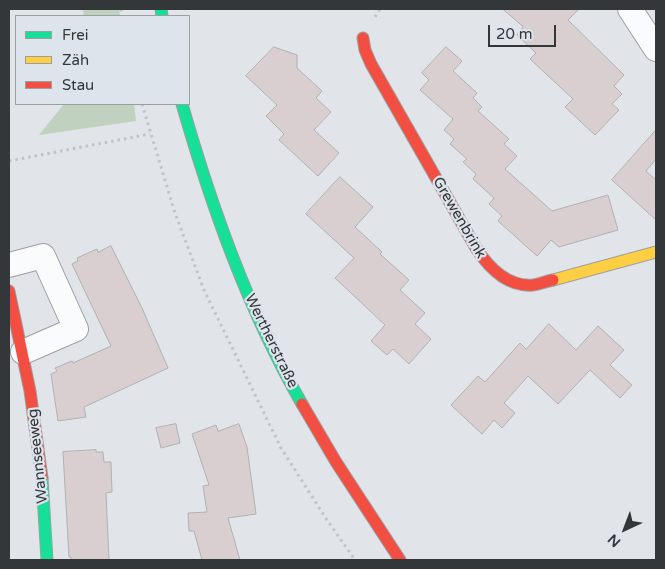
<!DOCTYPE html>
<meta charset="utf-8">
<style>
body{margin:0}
#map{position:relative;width:665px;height:569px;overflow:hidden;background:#e1e4e8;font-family:"Varela Round",sans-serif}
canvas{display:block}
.frame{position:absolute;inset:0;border:10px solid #34373a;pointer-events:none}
.legend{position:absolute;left:15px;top:15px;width:175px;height:90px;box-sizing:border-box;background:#dee4eb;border:1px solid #9a9fa4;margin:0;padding:6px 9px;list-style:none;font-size:15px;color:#34373a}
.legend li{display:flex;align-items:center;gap:10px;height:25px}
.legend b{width:25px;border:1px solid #9a9fa4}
.north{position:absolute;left:600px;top:504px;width:50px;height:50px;-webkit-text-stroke:4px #dee4eb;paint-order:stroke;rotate:223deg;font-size:14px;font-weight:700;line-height:20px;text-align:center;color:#34373a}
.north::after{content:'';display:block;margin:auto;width:18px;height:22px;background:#34373a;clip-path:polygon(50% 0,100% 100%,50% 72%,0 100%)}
.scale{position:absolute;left:488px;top:25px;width:68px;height:22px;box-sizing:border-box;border:2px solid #34373a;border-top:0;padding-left:6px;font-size:15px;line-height:18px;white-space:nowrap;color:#34373a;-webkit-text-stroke:4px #dee4eb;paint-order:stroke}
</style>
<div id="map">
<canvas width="665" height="569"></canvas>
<div class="frame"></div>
<ul class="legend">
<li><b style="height:6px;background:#16e098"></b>Frei</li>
<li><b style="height:6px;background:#ffcf43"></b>Zäh</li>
<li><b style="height:6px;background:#f24e42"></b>Stau</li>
</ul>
<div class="north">N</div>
<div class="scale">20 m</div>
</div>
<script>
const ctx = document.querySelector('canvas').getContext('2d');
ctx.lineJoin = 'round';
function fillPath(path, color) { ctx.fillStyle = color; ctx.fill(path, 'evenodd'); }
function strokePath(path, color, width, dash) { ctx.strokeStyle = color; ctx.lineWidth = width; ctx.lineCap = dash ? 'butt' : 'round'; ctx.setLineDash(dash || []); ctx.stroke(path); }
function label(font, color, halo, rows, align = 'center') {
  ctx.font = font + ' "Varela Round",sans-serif'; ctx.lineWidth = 4.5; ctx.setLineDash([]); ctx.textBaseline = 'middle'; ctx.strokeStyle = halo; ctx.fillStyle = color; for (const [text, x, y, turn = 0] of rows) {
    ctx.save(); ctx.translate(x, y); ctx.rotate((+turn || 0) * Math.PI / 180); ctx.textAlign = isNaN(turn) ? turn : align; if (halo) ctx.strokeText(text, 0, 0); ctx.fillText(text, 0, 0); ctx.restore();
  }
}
const green = new Path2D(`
 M83,9h36l1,7h-36z
 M64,104h70l2,17 -97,14z`);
const building = new Path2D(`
 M503,9h76l-11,11 56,55 -10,11 8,8 -10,10 7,6 -24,25 -30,-28 8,-8 -43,-40 6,-6 -19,-18 6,-8z
 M274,47l23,8v13l25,23 -6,7 15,14 -17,18 25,23 -21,23 -39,-36 5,-6 -18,-18 11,-11 -31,-29z
 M446,47l16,14 -9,10 24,22 -4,5 9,9 -4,4 31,28 -5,5 13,12 -12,13 47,42 56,-16 10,35 -59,17 -8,-7 -14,16 -39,-35 4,-5 -13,-12 5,-6 -21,-19 3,-5 -13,-12 4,-3 -17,-15 4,-5 -10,-9 9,-11 -33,-29 9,-10 -7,-7z
 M656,130v29l-10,12 10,9v40l-44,-40z
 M340,177l33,30 -18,20 27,25 -2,2 29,26 -9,10 25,23 -10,11 16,15 -22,25 -16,-15 -6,6 -16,-14 14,-16 -50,-47 19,-20 -48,-44z
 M111,246l31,62 26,60 -84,39 2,10 -28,4 -7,-47 6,-3 -2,-3 17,-7 1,2 38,-17 -39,-82 6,-3 -1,-3 20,-9 1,3z
 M549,324l27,26 22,-24 26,24 -14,15 22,20 -12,13 -30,-28 -32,34 -30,-28 -24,27 11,10 -13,15 -8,-8 -12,14 -31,-29 27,-29 7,6 35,-39 6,6z
 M176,424l4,19 -19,5 -5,-20z
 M239,424l8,23 9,67 -28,4 12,42h-38l-8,-29h-5l-1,-18 19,-1 -4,-26 6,-1 -17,-51 24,-9 2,6z
 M96,450v2h7l1,10h7l1,30 -6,1 3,67h-38v-3h-2l-6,-105z`);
const path = new Path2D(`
 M121,9l1,7
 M375,17l5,-8
 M142,104l33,109 29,77 77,158 46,72 28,40
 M9,161l141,-27`);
const street = new Path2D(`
 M630,9l26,40
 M9,265l34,-9 33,73 -53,23`);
const fast = new Path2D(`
 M161,9l1,7
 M182,104c30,104 66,206 120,300
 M42,478l5,82`);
const slow = new Path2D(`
 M553,280l103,-28`);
const jam = new Path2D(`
 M363,38l2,12 6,14 105,184c13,20 32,39 57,37 7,-1 14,-4 20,-5
 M9,291l21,100 12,87
 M302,404l34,58 64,98`);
const streetNames = [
 ["Grewenbrink",459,218,60],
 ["Wertherstraße",271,341,64],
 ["Wannseeweg",38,456,-96]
];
fillPath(green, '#c0d1c0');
fillPath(building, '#d9cfd0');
strokePath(building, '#b0b0b2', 1);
strokePath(street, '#9d9fa2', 26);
strokePath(fast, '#9d9fa2', 13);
strokePath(slow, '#9d9fa2', 13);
strokePath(jam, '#9d9fa2', 13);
strokePath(path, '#c1c3c4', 3, [2.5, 4]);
strokePath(street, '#fafbfc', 24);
strokePath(fast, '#16e098', 11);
strokePath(slow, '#ffcf43', 11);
strokePath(jam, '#f24e42', 11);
label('15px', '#34373a', '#dee4eb', streetNames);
</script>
